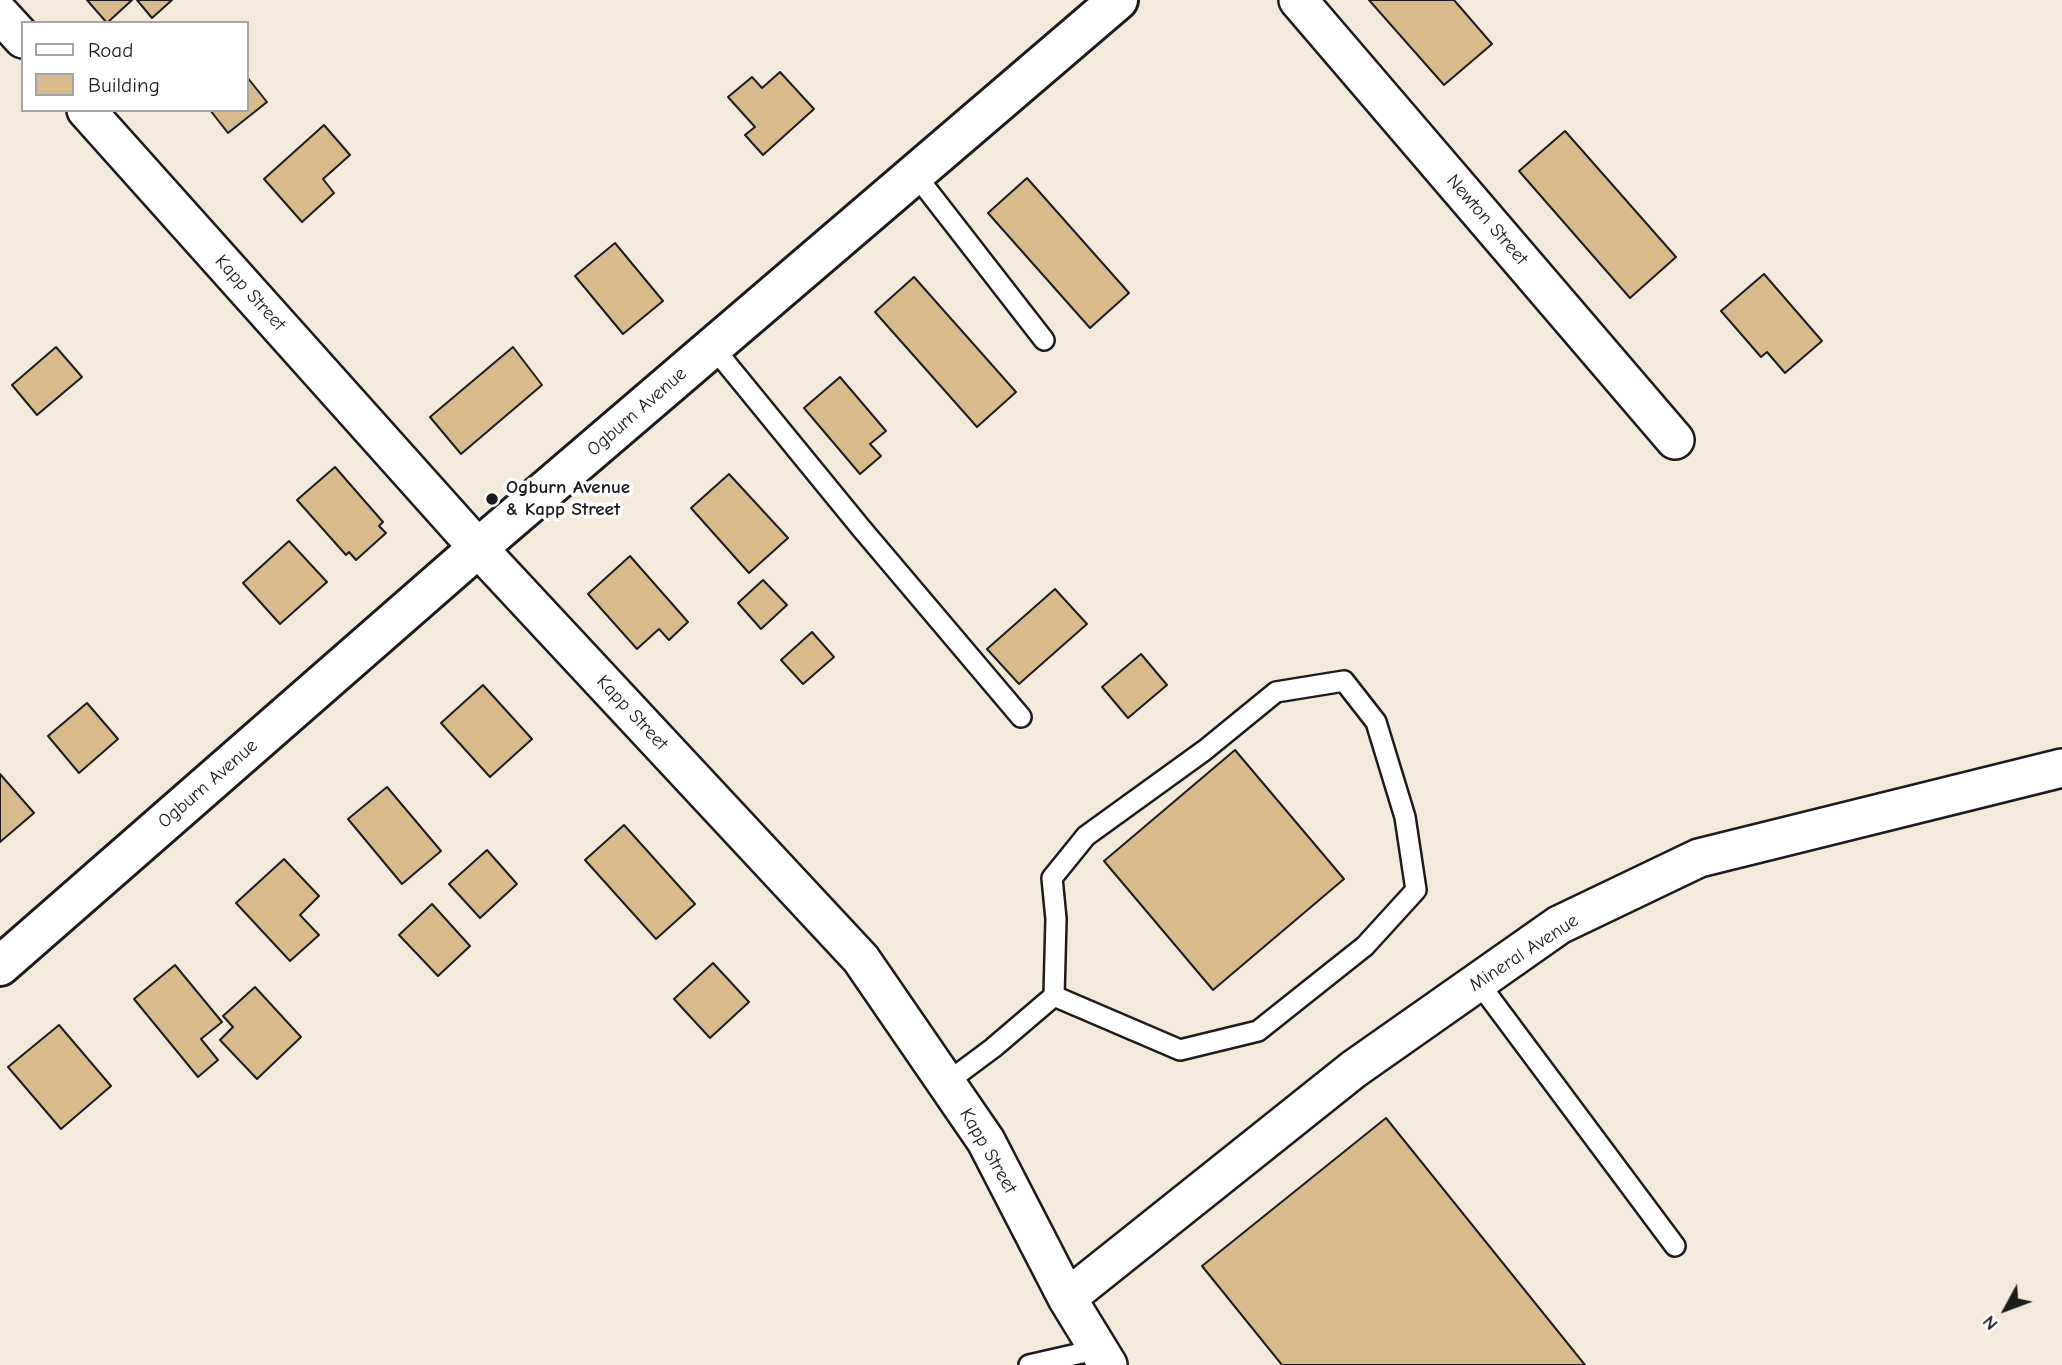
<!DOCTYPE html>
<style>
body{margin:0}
#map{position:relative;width:2062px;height:1365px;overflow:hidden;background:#f3eadc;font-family:"Comic Neue",sans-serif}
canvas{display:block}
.legend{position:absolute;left:21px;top:21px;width:228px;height:91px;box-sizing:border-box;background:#fff;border:2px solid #a4a4a4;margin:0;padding:9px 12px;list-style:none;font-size:21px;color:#1c1c1c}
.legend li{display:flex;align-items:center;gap:14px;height:35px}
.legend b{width:35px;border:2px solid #a4a4a4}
.north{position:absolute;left:1971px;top:1274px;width:70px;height:70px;-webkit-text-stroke:5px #fff;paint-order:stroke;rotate:229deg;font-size:19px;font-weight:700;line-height:28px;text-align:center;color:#1c1c1c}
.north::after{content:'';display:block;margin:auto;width:24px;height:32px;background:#1c1c1c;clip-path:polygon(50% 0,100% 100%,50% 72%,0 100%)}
</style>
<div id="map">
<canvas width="2062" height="1365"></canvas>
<ul class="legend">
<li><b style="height:9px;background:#fff"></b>Road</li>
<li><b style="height:19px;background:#d8ba8c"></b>Building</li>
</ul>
<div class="north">N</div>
</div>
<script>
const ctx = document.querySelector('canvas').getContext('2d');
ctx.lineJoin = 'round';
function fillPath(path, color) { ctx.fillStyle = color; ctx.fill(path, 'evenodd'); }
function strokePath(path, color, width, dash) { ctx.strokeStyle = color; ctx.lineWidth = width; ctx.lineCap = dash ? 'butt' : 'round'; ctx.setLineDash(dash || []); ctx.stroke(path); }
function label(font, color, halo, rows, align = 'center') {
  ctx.font = font + ' "Comic Neue",sans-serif'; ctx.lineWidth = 7; ctx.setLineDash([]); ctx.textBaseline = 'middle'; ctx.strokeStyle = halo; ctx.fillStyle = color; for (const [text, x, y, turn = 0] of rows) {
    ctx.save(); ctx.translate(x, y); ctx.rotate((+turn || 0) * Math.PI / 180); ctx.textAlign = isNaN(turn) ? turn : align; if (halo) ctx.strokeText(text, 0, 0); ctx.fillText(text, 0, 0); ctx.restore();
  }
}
const building = new Path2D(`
 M87,0h45l-25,23z
 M137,0h35l-20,18z
 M1369,0h85l38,44 -48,41z
 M780,72l34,37 -51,46 -18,-20 10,-8 -27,-30 24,-20 10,11z
 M247,77l20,25 -39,31 -18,-23h37z
 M324,125l26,30 -27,24 11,14 -32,29 -38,-43z
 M1565,131l111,126 -46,41 -111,-127z
 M1027,178l102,115 -39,35 -102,-115z
 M615,243l48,58 -40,33 -48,-58z
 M1764,274l58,67 -37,32 -18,-21 -6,5 -40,-46z
 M914,277l102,115 -39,35 -102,-115z
 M56,347l26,30 -45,38 -25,-30z
 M513,347l29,38 -81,69 -31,-37z
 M840,377l46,54 -16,13 11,12 -21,18 -56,-66z
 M335,467l48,55 -4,4 7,7 -30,27 -7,-8 -3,3 -49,-55z
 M729,474l59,64 -39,35 -58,-65z
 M289,541l38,41 -47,42 -37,-41z
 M630,556l58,66 -19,18 -10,-11 -22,20 -49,-55z
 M763,580l24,25 -26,24 -23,-26z
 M1055,589l32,35 -68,60 -32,-35z
 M812,632l22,25 -31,27 -22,-24z
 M1141,654l26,31 -39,33 -26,-31z
 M483,685l49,54 -42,38 -49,-54z
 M87,703l31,36 -39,34 -31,-37z
 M1235,750l109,129 -131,111 -109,-129z
 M0,774l34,39 -34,29z
 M387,787l54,64 -39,33 -54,-65z
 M624,825l71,79 -39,35 -71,-79z
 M487,850l30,34 -37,34 -31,-34z
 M284,859l35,37 -19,19 19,20 -29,26 -54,-58z
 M432,904l38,42 -32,30 -39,-41z
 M713,963l36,39 -39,36 -36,-39z
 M175,965l47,57 -21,17 17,21 -20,17 -64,-78z
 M255,987l46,50 -44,42 -37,-39 13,-13 -10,-11z
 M59,1025l52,61 -50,43 -53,-62z
 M1386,1118l199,247h-303l-80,-99z`);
const lane = new Path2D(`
 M915,174l129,166
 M713,347l148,181 160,189
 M1478,982l197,264
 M946,1083l47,-35 61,-52 126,54 78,-19 107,-85 51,-56 -11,-73 -29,-95 -32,-41 -68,11 -71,58 -119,86 -34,42 4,41 -2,77
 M1029,1365l70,-16`);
const street = new Path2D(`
 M1298,0l377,440
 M0,14l23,25
 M86,110l392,438 383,411 125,182 81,157 41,67
 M1067,1298l287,-229 205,-144 140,-67 363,-90`);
const secondary = new Path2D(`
 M0,966l478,-418 640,-548`);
const markers = [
 [492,499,7,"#1c1c1c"]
];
const streetNames = [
 ["Newton Street",1487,220,49],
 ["Kapp Street",250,293,48],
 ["Ogburn Avenue",637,412,-41],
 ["Kapp Street",632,713,47],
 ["Ogburn Avenue",208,784,-41],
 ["Mineral Avenue",1524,953,-33],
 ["Kapp Street",988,1151,60]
];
const poiNames = [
 ["Ogburn Avenue",506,488],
 ["& Kapp Street",506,510]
];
fillPath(building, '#d8ba8c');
strokePath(building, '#1c1c1c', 2);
strokePath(lane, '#1c1c1c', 24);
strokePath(street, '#1c1c1c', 42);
strokePath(secondary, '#1c1c1c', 44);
strokePath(lane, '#fff', 19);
strokePath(street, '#fff', 37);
strokePath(secondary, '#fff', 38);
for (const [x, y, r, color] of markers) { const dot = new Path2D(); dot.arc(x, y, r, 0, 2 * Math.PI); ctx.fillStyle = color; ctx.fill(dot); strokePath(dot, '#fff', 2.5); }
label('19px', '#1c1c1c', '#fff', streetNames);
label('bold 19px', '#1c1c1c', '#fff', poiNames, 'left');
</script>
